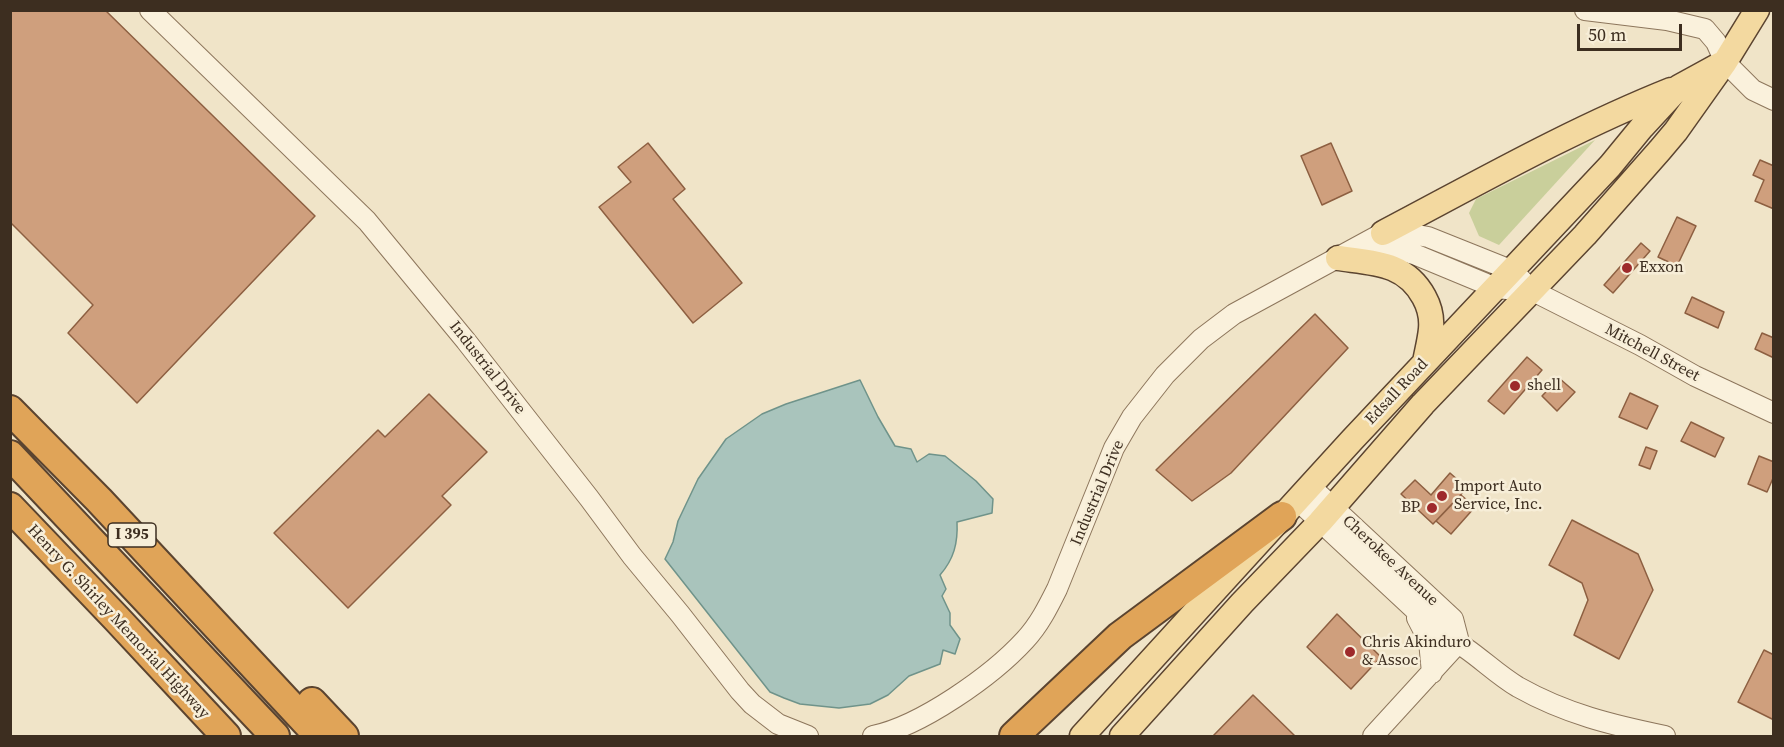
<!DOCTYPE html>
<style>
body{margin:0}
#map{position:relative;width:1784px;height:747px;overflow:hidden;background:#f0e4c8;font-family:"Source Serif 4",serif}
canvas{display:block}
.frame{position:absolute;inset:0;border:12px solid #3d2e20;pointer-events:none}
.scale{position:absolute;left:1577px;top:24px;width:105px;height:27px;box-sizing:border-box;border:3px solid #3d2e20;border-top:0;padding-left:8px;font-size:18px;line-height:21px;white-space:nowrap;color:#3d2e20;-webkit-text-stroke:4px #f7eed8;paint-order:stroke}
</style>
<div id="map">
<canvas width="1784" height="747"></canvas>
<div class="frame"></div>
<div class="scale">50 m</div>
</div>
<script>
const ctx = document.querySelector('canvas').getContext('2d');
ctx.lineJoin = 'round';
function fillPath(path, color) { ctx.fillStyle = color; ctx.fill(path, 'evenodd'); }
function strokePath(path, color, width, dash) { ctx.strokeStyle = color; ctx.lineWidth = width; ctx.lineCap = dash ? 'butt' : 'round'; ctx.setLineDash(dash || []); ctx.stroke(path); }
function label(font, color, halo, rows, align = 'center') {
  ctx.font = font + ' "Source Serif 4",serif'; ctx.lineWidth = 5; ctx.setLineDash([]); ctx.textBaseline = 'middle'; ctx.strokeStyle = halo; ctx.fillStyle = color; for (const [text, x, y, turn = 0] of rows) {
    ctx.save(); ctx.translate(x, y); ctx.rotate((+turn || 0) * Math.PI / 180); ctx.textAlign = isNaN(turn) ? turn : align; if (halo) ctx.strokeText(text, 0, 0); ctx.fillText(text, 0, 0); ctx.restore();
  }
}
const green = new Path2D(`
 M1595,140l-96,105 -20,-9 -10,-23 7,-14z`);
const water = new Path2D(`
 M860,380l18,37 17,29 16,3 6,13 12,-8 16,2 31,25 17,18 -1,14 -35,9c1,21 -3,37 -17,53l6,14 -4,7 8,17v12l10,14 -5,15 -12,-4 -3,14 -31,12 -21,19 -18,9 -31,4 -39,-4 -16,-6 -14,-6 -105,-133 8,-17 5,-21 20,-42 28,-40 36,-25 24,-10z`);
const building = new Path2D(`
 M10,10h95l210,206 -178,187 -69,-70 25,-28 -83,-83z
 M648,143l37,46 -12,10 69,84 -49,40 -94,-116 32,-25 -13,-15z
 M1331,143l21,48 -30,14 -21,-49z
 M1760,160l14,6v43l-19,-8 9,-21 -11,-5z
 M1677,217l19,9 -19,40 -19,-9z
 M1641,243l9,8 -37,42 -9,-8z
 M1692,297l32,15 -6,16 -33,-15z
 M1315,314l33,34 -117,125 -39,28 -36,-31z
 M1762,333l12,5v20l-19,-9z
 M1527,357l15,13 -38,44 -16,-13z
 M1559,378l16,14 -18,19 -15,-15z
 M1630,393l28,13 -11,23 -28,-12z
 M429,394l58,58 -45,44 9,9 -103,103 -74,-75 104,-103 7,7z
 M1691,422l33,16 -9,19 -34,-16z
 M1646,447l11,4 -7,18 -11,-4z
 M1759,456l15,6v14l-7,16 -19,-8z
 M1450,473l17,15 -34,36 -32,-30 14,-14 16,15z
 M1461,495l14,12 -24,27 -15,-13z
 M1572,520l66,34 15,36 -34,69 -45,-24 14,-35 -6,-17 -33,-18z
 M1337,614l44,43 -30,32 -44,-42z
 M1764,650l10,5v65l-36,-18z
 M1253,695l42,41h-82z`);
const minor = new Path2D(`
 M150,10l217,211 99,120 123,157 43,58 48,58 60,77 12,13 26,20 30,12
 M1585,10l82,10 38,9 11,13 9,20 28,28 21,10
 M1353,256l43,-7 18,5 82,34 11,1
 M1310,486l143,133 6,23
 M1297,500l145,135c29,12 49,36 76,52 48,27 94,38 147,49
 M1417,618l12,23 3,32
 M873,736c48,-10 119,-60 152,-96 14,-15 23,-33 32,-51l57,-141 18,-31 33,-42 36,-36 33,-25 149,-81h24l21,4 85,34 18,19 109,55 55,31 79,37
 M1373,736l86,-94`);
const major = new Path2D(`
 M1383,233c95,-50 188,-103 288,-143
 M1338,258c35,5 67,4 86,39 5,9 8,21 7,32 -1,11 -4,22 -6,33
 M1082,736l270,-296 258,-274 32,-39 37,-40 42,-23
 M1122,736l120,-133 78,-81 103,-118 162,-169 75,-85 16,-19 49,-69 32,-52`);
const highway = new Path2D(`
 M10,410l89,90 220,236
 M10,455l265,281
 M10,507l107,112 109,117
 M312,702l32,34
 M1014,736l106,-100 162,-120`);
const markers = [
 [1627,268,6,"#9e2a2b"],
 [1515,386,6,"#9e2a2b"],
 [1442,496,6,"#9e2a2b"],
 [1432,508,6,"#9e2a2b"],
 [1350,652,6,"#9e2a2b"]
];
const shields = [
 [132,535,48]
];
const shieldNames = [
 ["I 395",132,535]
];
const poiNames = [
 ["Exxon",1639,268],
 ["shell",1527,386],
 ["Import Auto",1454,487],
 ["Service, Inc.",1454,505],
 ["BP",1420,508,"right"],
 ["Chris Akinduro",1362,643],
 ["& Assoc",1362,661]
];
const streetNames = [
 ["Mitchell Street",1652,353,28],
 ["Industrial Drive",487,368,52],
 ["Edsall Road",1397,392,-47],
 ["Industrial Drive",1098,493,-67],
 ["Cherokee Avenue",1390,561,43],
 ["Henry G. Shirley Memorial Highway",118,622,47]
];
fillPath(green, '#c9cf9b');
fillPath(water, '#a9c4bc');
strokePath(water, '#6f938a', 1.5);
fillPath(building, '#cf9f7d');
strokePath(building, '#8d5f41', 1.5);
strokePath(minor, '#8d765c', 22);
strokePath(major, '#5b4430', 27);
strokePath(highway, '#5b4430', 32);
strokePath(minor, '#faf1dc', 20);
strokePath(major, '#f3d9a0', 24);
strokePath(highway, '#e0a458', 28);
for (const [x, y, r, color] of markers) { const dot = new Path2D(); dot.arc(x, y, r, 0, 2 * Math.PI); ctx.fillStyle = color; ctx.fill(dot); strokePath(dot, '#f7eed8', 2); }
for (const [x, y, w] of shields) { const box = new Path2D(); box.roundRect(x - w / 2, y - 12, w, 24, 4.5); ctx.fillStyle = '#f7eed8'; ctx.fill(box); strokePath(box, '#3d2e20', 1.5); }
label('bold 15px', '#3d2e20', null, shieldNames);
label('16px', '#3d2e20', '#f7eed8', poiNames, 'left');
label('16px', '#3d2e20', '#f7eed8', streetNames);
</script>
